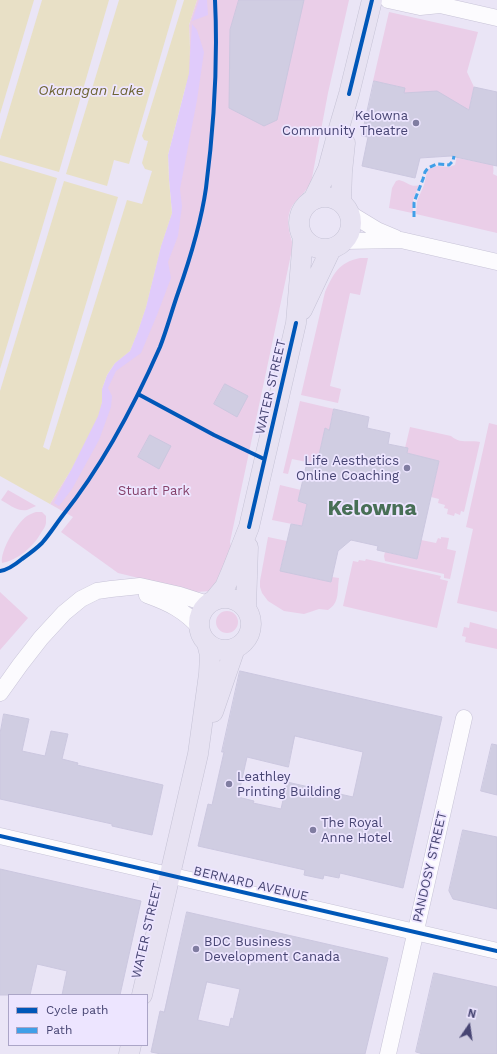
<!DOCTYPE html>
<style>
body{margin:0}
#map{position:relative;width:497px;height:1054px;overflow:hidden;background:#eae5f6;font-family:"Work Sans",sans-serif}
canvas{display:block}
.legend{position:absolute;left:8px;top:994px;width:140px;height:52px;box-sizing:border-box;background:#ede5ff;border:1px solid #aba5c7;margin:0;padding:5px 7px;list-style:none;font-size:12px;color:#474573}
.legend li{display:flex;align-items:center;gap:8px;height:20px}
.legend b{width:20px;border:1px solid #aba5c7}
.north{position:absolute;left:449px;top:1006px;width:40px;height:40px;-webkit-text-stroke:3px #ede5ff;paint-order:stroke;rotate:13deg;font-size:11px;font-weight:700;line-height:16px;text-align:center;color:#474573}
.north::after{content:'';display:block;margin:auto;width:14px;height:18px;background:#474573;clip-path:polygon(50% 0,100% 100%,50% 72%,0 100%)}
</style>
<div id="map">
<canvas width="497" height="1054"></canvas>
<ul class="legend">
<li><b style="height:5px;background:#0057b8"></b>Cycle path</li>
<li><b style="height:5px;background:#409fe8"></b>Path</li>
</ul>
<div class="north">N</div>
</div>
<script>
const ctx = document.querySelector('canvas').getContext('2d');
ctx.lineJoin = 'round';
function fillPath(path, color) { ctx.fillStyle = color; ctx.fill(path, 'evenodd'); }
function strokePath(path, color, width, dash) { ctx.strokeStyle = color; ctx.lineWidth = width; ctx.lineCap = dash ? 'butt' : 'round'; ctx.setLineDash(dash || []); ctx.stroke(path); }
function label(font, color, halo, rows, align = 'center') {
  ctx.font = font + ' "Work Sans",sans-serif'; ctx.lineWidth = 3.5; ctx.setLineDash([]); ctx.textBaseline = 'middle'; ctx.strokeStyle = halo; ctx.fillStyle = color; for (const [text, x, y, turn = 0] of rows) {
    ctx.save(); ctx.translate(x, y); ctx.rotate((+turn || 0) * Math.PI / 180); ctx.textAlign = isNaN(turn) ? turn : align; if (halo) ctx.strokeText(text, 0, 0); ctx.fillText(text, 0, 0); ctx.restore();
  }
}
const green = new Path2D(`
 M197,0h152l-21,93 -17,90c-4,7 -9,11 -14,17 -13,13 -9,29 -4,45l-63,297 2,9 -8,29 -14,11 -14,1 -78,-19 -57,-41 12,-15 -23,-13 21,-34 31,-68v-13l13,-26 15,-12 8,-20 8,-24 15,-61 11,-33v-7l18,-158 -1,-23z
 M389,12l89,20 -11,40 7,15 -5,23 -65,-17v-5l-31,-7z
 M457,156h1v2l25,5 10,-1c0,5 1,8 0,12l4,2v57l-81,-19 1,-13 7,-16 3,-13 2,-3 8,-3 12,1 6,-2z
 M399,180c8,2 13,8 20,5l-6,15v12l-1,1 -23,-5 3,-20 4,-7z
 M360,258h8l-8,37 -10,-2 -20,93 11,3 -3,14 -37,-8 24,-103c9,-19 13,-29 35,-34z
 M300,401l34,8 -5,21 -4,-1 -8,35 -25,-5 -4,15 -5,-1z
 M489,423l8,2v187l-40,-9 16,-74 -7,-2z
 M410,427l41,9c9,8 17,4 29,6l-16,70 -3,-1 -1,4 -5,-2 -1,3 -7,-2 1,-5 -4,-1 1,-3 -7,-2 1,-4 -8,-2 8,-36 -32,-8 1,-5h-3z
 M280,485l21,5 -3,11 9,3 -5,22 -30,-6z
 M8,490l28,16c-3,1 -6,3 -9,4 -9,2 -19,-6 -26,-10z
 M36,512h6l4,4c0,2 0,4 0,6 0,4 -3,8 -5,11 -8,14 -23,27 -39,30 -2,-13 15,-40 25,-47 3,-2 6,-3 9,-4z
 M268,537l19,4 -7,29 51,12 1,-5 7,1c-2,12 1,25 -11,32l-9,-1 -15,5 -20,-3 -16,-10 -6,-8 -2,-6v-6z
 M441,537l8,1 -2,11 9,2 -6,28 -6,-1v-4l-59,-13 -1,-5 1,-4 32,7 4,-19 15,3 2,-5 3,1z
 M366,559l75,17 -1,3 8,2 -11,47 -94,-22 10,-45 5,1 1,-2 6,1z
 M0,592l28,26 -28,32z
 M216 622a11 11 0 1 1 22 0a11 11 0 1 1-22 0Z
 M470,622l27,7v20l-32,-7 1,-5 -4,-1 2,-9 5,1z`);
const sand = new Path2D(`
 M199,0h8l1,15 -16,6z
 M192,24l5,6 7,22 -7,48 -17,89 2,17 -4,30 -10,26 3,16 -14,37 -16,38 -25,18 -8,17 4,8 -1,11 -12,33 -27,49 -13,17 -5,-3 44,-87 4,-14v-13l5,-14 8,-12 15,-12 8,-20 8,-24 15,-61 11,-33 -3,-33 -1,-25 21,-82z`);
const water = new Path2D(`
 M0,0h197l-8,25 1,23 -1,25 -21,82 1,25 3,33 -11,33 -15,61 -8,24 -8,20 -15,12 -8,12 -5,14v13l-4,14 -27,54 -21,34 -50,-28z`);
const pier = new Path2D(`
 M34,0h8l-42,140v-26z
 M109,0h10l-53,174 41,12 7,-26 15,4 48,-164h7l-42,136 2,4 4,1 -6,22 3,6 7,2 -10,33 -15,-4 -78,250 -6,-3 75,-250 -54,-16 -64,210v-22l57,-191 -57,-17v-6l59,17z`);
const building = new Path2D(`
 M239,0h65l-27,120 -13,6 -35,-18 1,-78z
 M374,81l31,7 -1,5 33,-2 32,19 5,-23 23,5v74l-46,-10 -31,2 -5,20 -53,-12 6,-29 -6,-1z
 M225,384l23,12 -11,21 -23,-13z
 M334,409l35,8 -2,11 23,5 -2,11 20,4 -1,5 32,8 -22,98 -40,-9 1,-4 -27,-6 -13,11 -7,31 -51,-11 11,-47 11,2 5,-22 -9,-3 9,-39 10,2 8,-36 4,2z
 M150,435l21,11 -12,23 -21,-12z
 M240,671l202,46 -39,171 -63,-15 -1,5 -15,-3 -1,4 -19,-4 1,-5 -107,-24 10,-42 4,1 12,-53h-2zM295,736l68,16 -10,45 -66,-15 -6,27 -28,-6 1,-2 -16,-4 9,-40 41,10z
 M4,714l25,5 -7,32 23,5 6,-25 17,3 -6,25 16,4 -1,2 86,20 -11,50 -40,-9v-2l-112,-25v-65z
 M492,744l5,1v50l-16,-4z
 M463,830l34,7v72l-44,-10 -4,-8z
 M0,869l141,32 -21,94h-58l5,-24 -30,-7 -7,31h-30z
 M187,912l201,46 -23,96h-204l-10,-2 9,-41 4,1zM207,982l33,7 -7,30 -2,-1 -2,9 -31,-7z
 M434,973l63,14v67h-74l-7,-2z`);
const minor = new Path2D(`
 M388,0l32,7 20,-2 57,13
 M349,213l28,17 19,8
 M344,241l57,-1 96,22
 M147,595c22,8 37,15 53,33
 M0,693l20,-28 21,-27 23,-25 17,-14 16,-8 14,-2 29,-3 40,9 28,9
 M0,836l497,115
 M388,1054l76,-336`);
const major = new Path2D(`
 M299 223a26 26 0 1 1 52 0a26 26 0 1 1-52 0Z
 M313,200l15,-31 11,-41 10,-34 23,-94
 M341,202l1,-30 3,-29
 M302,310l29,-61
 M199 624a26 26 0 1 1 52 0a26 26 0 1 1-52 0Z
 M215,599l10,-12 8,-19 16,-41 47,-204 7,-85
 M246,607l2,-60
 M213,712l22,-64
 M142,995l56,-241 11,-80 1,-19 -3,-12
 M129,1054l2,-9`);
const quiet = new Path2D(`
 M414,217v-14l2,-6 7,-18 2,-7 3,-4 9,-4 12,1 4,-4 1,-5`);
const cycleway = new Path2D(`
 M349,94l23,-94
 M138,394l76,41 50,24
 M249,527l47,-204
 M0,571c8,-1 16,-7 22,-12 7,-5 14,-10 20,-16 8,-9 14,-19 21,-28 40,-50 71,-109 97,-168 7,-18 12,-37 18,-54 12,-34 23,-70 28,-105 8,-62 12,-125 9,-188
 M0,836l497,115`);
const markers = [
 [416,123,4,"#807da1"],
 [407,468,4,"#807da1"],
 [229,784,4,"#807da1"],
 [313,830,4,"#807da1"],
 [196,949,4,"#807da1"]
];
const poiNames = [
 ["Kelowna",408,116,"right"],
 ["Community Theatre",408,131,"right"],
 ["Life Aesthetics",399,461,"right"],
 ["Online Coaching",399,476,"right"],
 ["Leathley",237,777],
 ["Printing Building",237,792],
 ["The Royal",321,823],
 ["Anne Hotel",321,838],
 ["BDC Business",204,942],
 ["Development Canada",204,957]
];
const streetNames = [
 ["WATER STREET",271,387,-77],
 ["PANDOSY STREET",430,867,-77],
 ["BERNARD AVENUE",251,884,13],
 ["WATER STREET",147,931,-77]
];
const parkNames = [
 ["Stuart Park",154,491]
];
const waterNames = [
 ["Okanagan Lake",91,91]
];
const townNames = [
 ["Kelowna",372,509]
];
fillPath(green, '#eacee8');
fillPath(sand, '#e0cbfb');
fillPath(water, '#e8e0c6');
fillPath(pier, '#eae5f6');
fillPath(building, '#d0cde2');
strokePath(building, '#cbc7df', 1);
strokePath(minor, '#c7c3d7', 17);
strokePath(major, '#c5c2d5', 21);
strokePath(minor, '#fcfbfe', 16);
strokePath(major, '#e7e2f2', 20);
strokePath(quiet, '#409fe8', 3, [6, 3]);
strokePath(cycleway, '#0057b8', 4);
for (const [x, y, r, color] of markers) { const dot = new Path2D(); dot.arc(x, y, r, 0, 2 * Math.PI); ctx.fillStyle = color; ctx.fill(dot); strokePath(dot, '#ede5ff', 1.5); }
label('13px', '#474573', '#ede5ff', poiNames, 'left');
label('13px', '#474573', '#ede5ff', streetNames);
label('13px', '#86426b', '#ede5ff', parkNames);
label('italic 14px', '#6d6433', '#ede5ff', waterNames);
label('bold 21px', '#486f56', '#ede5ff', townNames);
</script>
